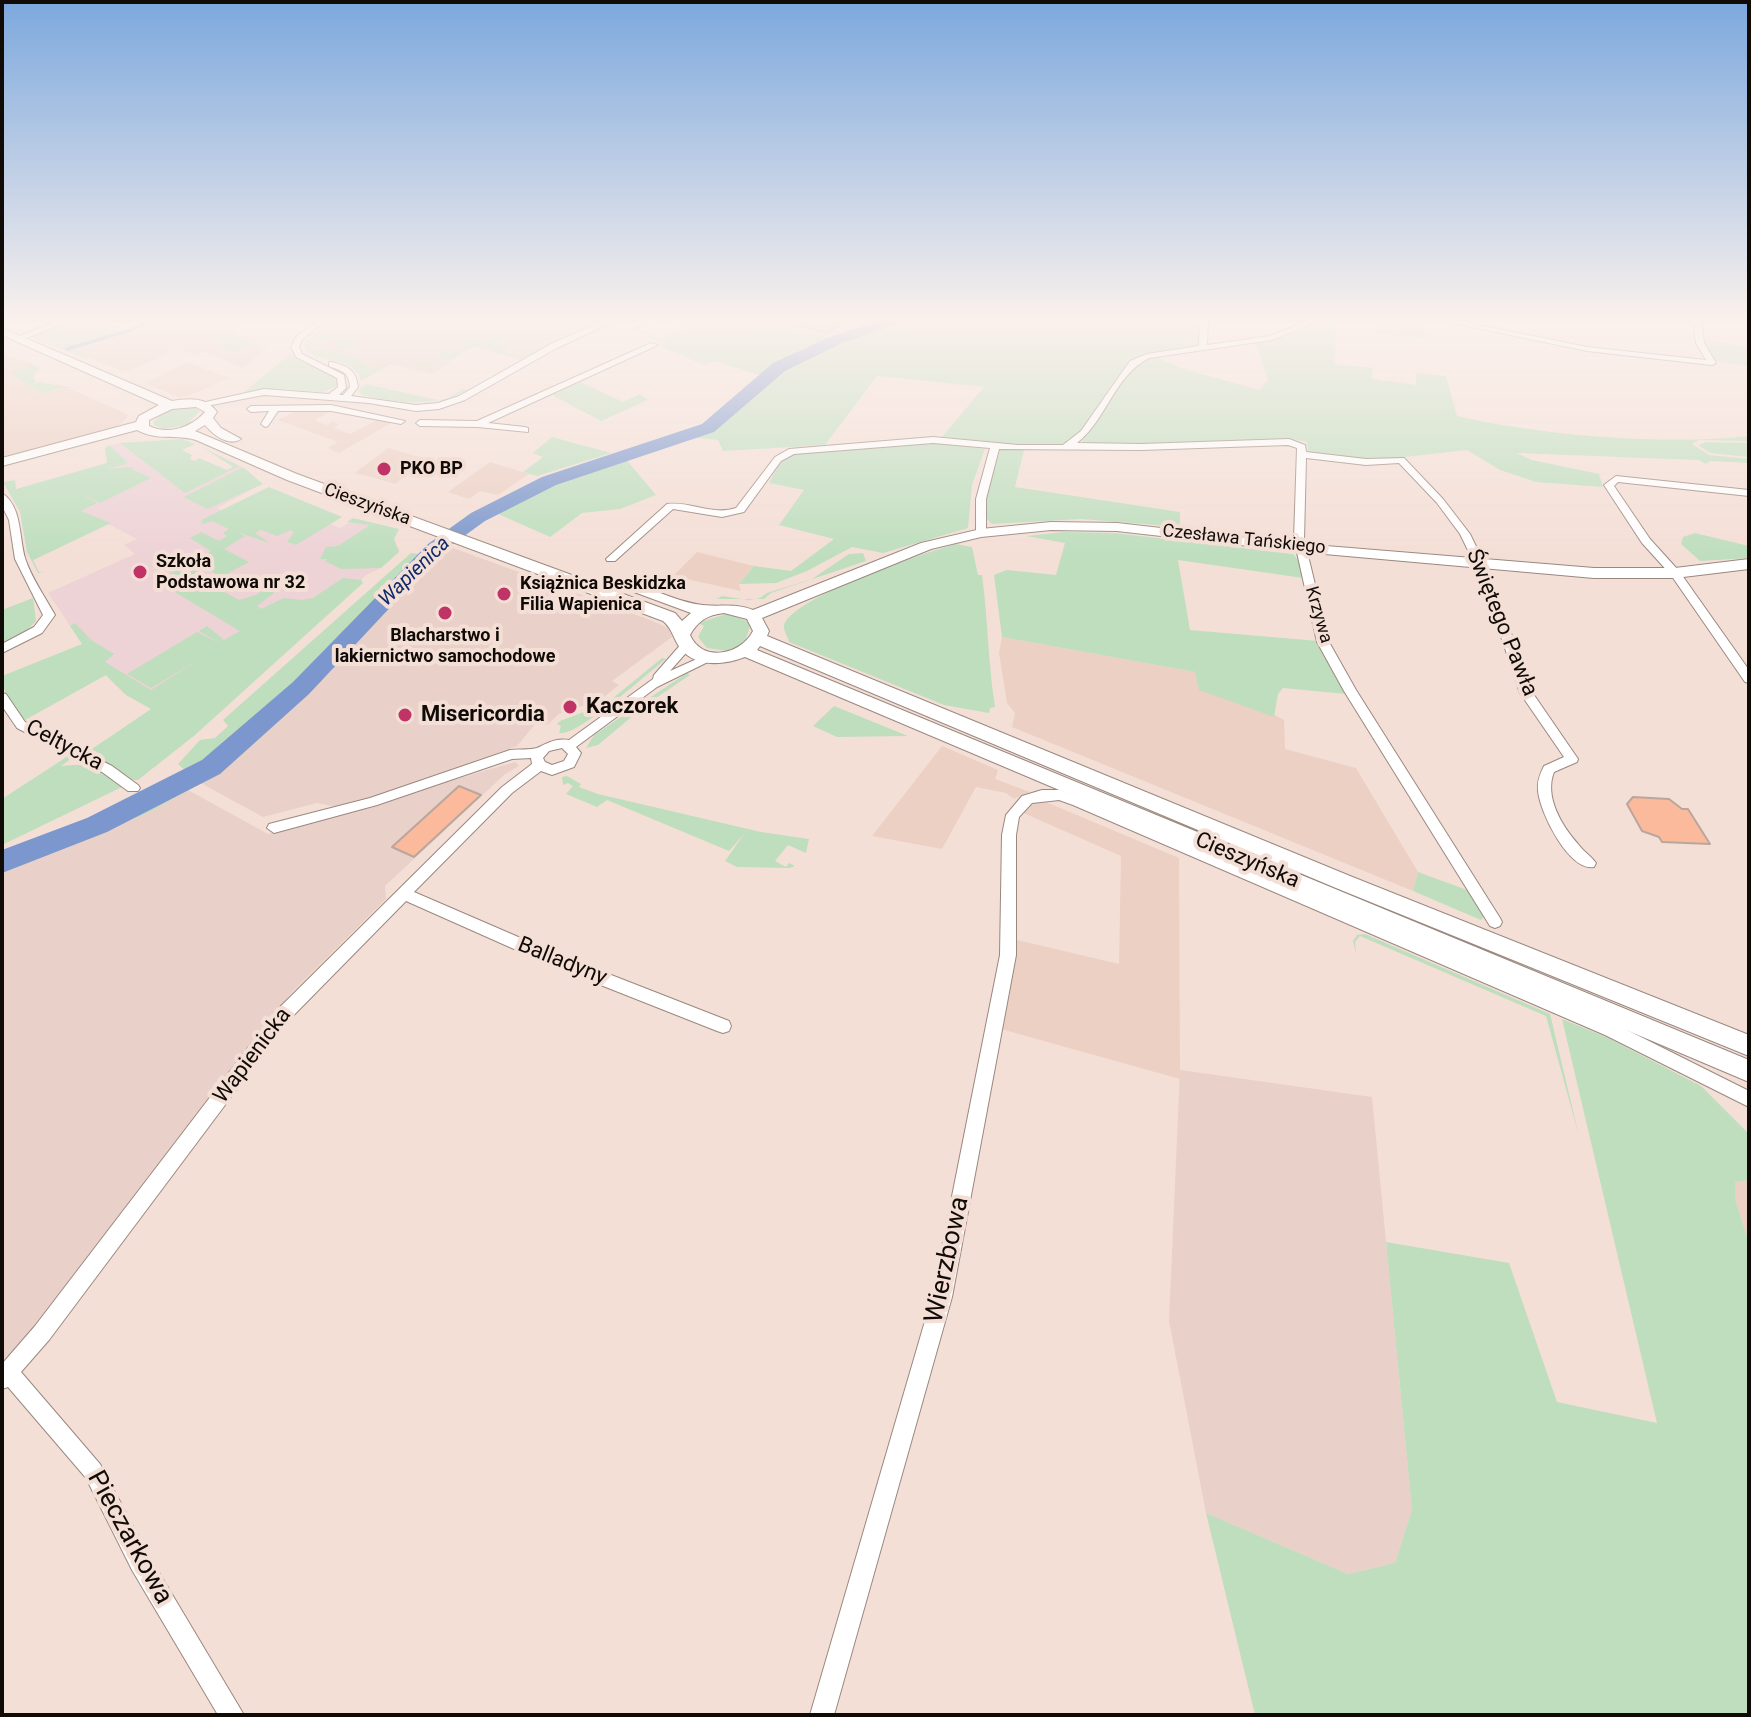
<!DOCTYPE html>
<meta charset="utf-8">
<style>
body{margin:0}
#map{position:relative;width:1751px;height:1717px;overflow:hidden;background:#f4dfd6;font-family:Roboto,sans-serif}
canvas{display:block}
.frame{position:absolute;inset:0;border:4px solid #110b08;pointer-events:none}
</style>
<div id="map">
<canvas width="1751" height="1717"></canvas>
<div class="frame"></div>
</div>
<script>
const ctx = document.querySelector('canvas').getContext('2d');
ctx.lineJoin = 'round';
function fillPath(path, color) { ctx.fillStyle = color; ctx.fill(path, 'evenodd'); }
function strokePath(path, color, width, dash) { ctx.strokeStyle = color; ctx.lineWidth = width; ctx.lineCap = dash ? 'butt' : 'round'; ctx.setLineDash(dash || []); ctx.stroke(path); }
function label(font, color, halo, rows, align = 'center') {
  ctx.font = font + ' Roboto,sans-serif'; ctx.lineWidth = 8; ctx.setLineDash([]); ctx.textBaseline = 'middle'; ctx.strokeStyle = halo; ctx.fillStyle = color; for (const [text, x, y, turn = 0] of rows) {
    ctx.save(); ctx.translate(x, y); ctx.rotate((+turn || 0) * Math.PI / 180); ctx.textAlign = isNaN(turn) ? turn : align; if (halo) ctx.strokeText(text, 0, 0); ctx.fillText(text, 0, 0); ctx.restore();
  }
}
const built = new Path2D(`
 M158,319h40l31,13 -14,6 53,9 -25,21 -39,-16 -9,4 -17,-6 -53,22 -50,-20z
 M2,354l31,10 -22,10 30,20 25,-7 63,28 -15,15 -112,27z
 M188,362l41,16 -38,17 -13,2 -33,-14z
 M308,410l21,2 -15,8 12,5 7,-3 6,2 -5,4 16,6 29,-15 14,3 -54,31 -11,-5 10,-6 -60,-22 18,-9z
 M388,448l35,10 -27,26 -41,-11z
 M490,462l39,12 -31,21 -18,-4 -11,8 -21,-7z
 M697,552l57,14 -15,18 2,7 -68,-15z
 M1002,637l193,35 89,48 1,29 71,19 62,104 -5,19 -401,-164 3,-14 -8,-10 -8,-50z
 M942,746l56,24 -3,9 35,13 -16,7 -8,-6 -30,-6 -34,62 -70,-13z
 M1046,802l133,56 1,221 -179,-50 12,-90 106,25 2,-108 -100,-44 14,-9z
 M1749,1180v63l-14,-44v-18z`);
const industrial = new Path2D(`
 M338,319h271l-92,40 -44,-13 -41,28 -41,-10 -15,9 -67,-28 -1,-4z
 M749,319h133l-54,17z
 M453,548l197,72 18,8 4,9 -60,44 7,4 -19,15 -41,14 -12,11 -10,-3 -20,24 -147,52 -32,9 -21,-4 -54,14 -66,-36 34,-22 90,-84 97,-103z
 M515,762l4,4 -14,8 -120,112 1,13 -95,94 -247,323 -42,46v-489l148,-61 38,-22 80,44z
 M1180,1070l192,27 40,413 -17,53 -47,11 -142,-61 -37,-192z`);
const education = new Path2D(`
 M124,442l48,12 54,18 14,-6 9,6 13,12 -45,24 7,4 99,-3 19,8 -12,7 10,4 12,-7 39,8 1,15 7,4v4l-18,16 -15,7 -6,6 3,2 -223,119 -14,-7 -26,-25 -52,-77 87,-39 -11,-9 13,-6 -29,-15 -76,37 -8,-47 -13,-22 116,-29 -18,-18z`);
const green = new Path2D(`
 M72,319h27l26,12 33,-12 -80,31 11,7 9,-4 -13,6 -53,-22z
 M198,319h51l-19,13 30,12 -26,8 -17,-7 -1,-2 3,-3 -5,-3 14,-5z
 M637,319h22l-20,11 23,9 25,-12 -18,-8h80l83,19 -32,11 3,2 -29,14 -12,11 -47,-15 -11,4 -43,-18 1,-4 -16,-6 2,-2 -17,-4 10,-8z
 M920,319h281l-2,27c-73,7 -70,14 -109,72 -7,10 -15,21 -26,26 -23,9 -96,-4 -122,-7l42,-50 -107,-11 -52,69 -102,6 -5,-11 -28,-3c44,-19 58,-46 95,-70 39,-26 90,-35 135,-48z
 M1323,319h14l-2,45 38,4 -1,11 44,6v-12l30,3 11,40c81,19 209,30 292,20v5l-50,-1 -7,4 17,11 40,4v4l-38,-2 -5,3 -7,-4 -183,-7 16,7 67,14 4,13 -67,-5 -36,-12 -33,-20 -90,10 -69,-7 -1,-11 -16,-3 -154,7 -56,-2c14,-28 44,-79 74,-88l26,12 78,22 9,-10 -13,-37 43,-11z
 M1375,319h46l5,19 -50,-4z
 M329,321h7l-17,13 14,2 -21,12 20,3 9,-6 -7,-2 2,-3 18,-2 2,7 -16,8 18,6 13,10 23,-7 -33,19c-7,-26 -43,-15 -57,-34l2,-6z
 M585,330l-63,31 -49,-15 -21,14 -7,-1 -20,8 -18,-5 7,-2 9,4 19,-7 -4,-6 4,-2 9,5 16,-9 -8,-3 18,-8 -8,5h10l-1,3 20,-8 11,6 -5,4 5,3 -6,3 14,6z
 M1701,339l48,8v19l-35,-5z
 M291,353c13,14 35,15 49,27l-1,5 -16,7 -41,-3 -39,4z
 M33,364l7,4 -7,9 3,5 -5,3 8,-3 35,6h-14l-18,6 -32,-21z
 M581,382l42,20 17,-8 8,6 -47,21 -49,-26z
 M366,384l76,17 21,-12 5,1c-34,18 -70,13 -106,5l-4,-5z
 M190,406l10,5 -10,10 3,3 -29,5 -10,-4v-4l14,-12z
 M552,437l59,16 -74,23 -14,-4 20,-15 -10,-4z
 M182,439l13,5 -13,6 10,5 -2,4 5,2 4,-3 28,12 6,-3 -31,-20 38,19 -55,27 -65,-50z
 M934,442l51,7 -13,36 -4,43 -85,25 -31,-6 -45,24 -31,12 -37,1 15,-18 37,5 43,-32 -55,-14 25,-35 -35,-7 10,-19 14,-10z
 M1706,442l43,1v14l-39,-4 -12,-8z
 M109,445l19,18 -21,6 26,-2 -1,2 19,9 -51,25 -22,-11 19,11 -16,8 30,12 -78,37 6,12 7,-1 -8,2 -11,-21 -7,-40 -17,-30 12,-2 1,9 91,-26 -2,-15z
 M1003,448l21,2 -9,37 165,25v15l-99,-8 -89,5 -7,-7 1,-22 14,-46z
 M625,458l31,37 -36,14 -38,4 -32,24 -54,-24 58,-31z
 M243,467l20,17 -56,25 -23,-12z
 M269,487l73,30 -46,28 -9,-3 7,-10 -3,-2 -14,6 -16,-6 -6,3 15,10 -33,-11 8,4 -21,13 25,13 -28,15 -16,-10 -12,8 11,5 9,-5 6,3 -6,8 26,14 17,-5 12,-8 6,6 -17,13 4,3 23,-11 18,2 11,-2 30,-20 18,2 2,3 -168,152 -57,45h-5l-47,-27 65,-44 -25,-14 -20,-20 -81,45 20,11 -2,1c-22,-12 -40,-32 -41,-56l80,-32 -12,-18 5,-3 16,17 23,14 -9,8 46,28 49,-31 -49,29 -24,-14 70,-42 27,13 -25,-14 8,-5 17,14 16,-9 -84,-50 55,-30 -21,-13 11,-6 18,9 8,-5 -4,-3 6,-4 -17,-8 -9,3 -2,-4z
 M353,518l46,11 -5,10 5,13 -18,16 -40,1 -16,-8 2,-2h-7l6,-12 12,-1 32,-21 -23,-3z
 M1064,532l51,1 178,21 6,7 4,17 -125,-18 12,70 128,11 28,53 -63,-6 -5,6 -4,23 -75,-27 -4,-18 -193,-35 -8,-62 13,-5 49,5 9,-32 -39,-7z
 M1695,533l54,13v12l-49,3 -19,-17 2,-7z
 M956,544l16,3 6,28h4c6,44 6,88 13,132l-5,1 -1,5 -45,-8 -155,-63c-1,-6 -6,-11 -5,-17 9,-28 142,-73 172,-81z
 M411,553l9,1 -15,18 -113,118 -68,62 -35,22 -11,-10 22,-24 15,-2 13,-12 -5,-6z
 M863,553l3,8 -95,32 -7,6h-47l5,-3 27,4 11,-2 7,-5 45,-14 37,-25z
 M33,598l3,23 -11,11 -23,11v-33z
 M726,614l21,7 3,6 -4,11 6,3 -25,10 -20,-3 -9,-11 6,-11 -6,-3z
 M662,658l4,1c-18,14 -90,79 -107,74l2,-7 -4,-2 3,-3 47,-18z
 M687,673l3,2 -43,29 -49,41 -12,3 8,-13z
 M834,706l74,30 -71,1 -24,-11z
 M68,756l4,2 -11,8 28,-2 33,19v4l-120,58v-46z
 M567,776l14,8 -2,3 19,7 163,38 48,7 -3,14 -18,-8 -13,16 11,6 3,-4 6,3 -5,2 -53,-1 -12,-6 19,-27 -15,17 -122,-51 -10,7 -31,-13 7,-8 -5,-3 -5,2 -1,-8z
 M179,788l9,2 -38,22 -148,61v-6l97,-41z
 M1418,872l49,18 18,25 -4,5 -68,-29z
 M1365,934l185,80 29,122 -33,-120 -186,-80 -5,6 1,12 -3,-13 4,-6z
 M1562,1019l44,18 95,49 48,48v46l-14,2v17l14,44v472h-494l-49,-202 142,61 47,-11 17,-53 -26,-268 123,21 48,139 100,21z`);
const stream = new Path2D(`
 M67,349l61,-18 27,-12`);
const river = new Path2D(`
 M887,319h25l-68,23 -59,29 -71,61 -158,53 -71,36 -43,31 -133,142 -89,80 -113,58 -105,41v-23l85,-32 115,-58 91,-78 135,-138 43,-31 71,-36 160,-53 71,-61 59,-27z`);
const building = new Path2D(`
 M791,319h55l-19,14 -37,-9z
 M459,786l22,9 -67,62 -22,-10z
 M1633,797l36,2 13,10h6l22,35 -48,-2 -3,-5 -17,-6 -15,-27z`);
const street = new Path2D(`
 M61,319h12l-51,21 -7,-2z
 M319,319h9l-26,21 -3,7 3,7 42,21 2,13 -7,7h4l7,-8c-1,-15 -8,-16 -21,-21v-4h3c16,5 24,7 26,25l-7,9 65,9 22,-2 21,-7 92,-52 57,-25h11l-62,29 -92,52 -26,9 -23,2 -47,-8 -105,-8 -63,12v-4l63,-14 65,5 9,-7 -1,-9 -41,-21 -5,-10 5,-10z
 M1200,319h8l-1,26 63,-9 42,-17h12l-52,21 -123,18c-35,18 -42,61 -72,85l64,1 148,-5 16,6 1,7 60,7 38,-1 39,41 27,35 21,43 41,115 46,67 -1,3 -23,10c-10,25 8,54 24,72 5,7 13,12 18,19l-2,4c-25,5 -55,-56 -56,-77 -1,-9 2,-16 6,-24l20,-9 -44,-64 -39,-116 -21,-43 -23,-31 -38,-40 -33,2 -60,-7 -2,81 25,103 27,48 144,228 2,4 -2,4 -5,2 -5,-2 -146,-235 -27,-49 -23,-103 3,-91 -9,-3 -147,5 -142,-1 -13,50v34l-5,3 -5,-3v-34l14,-51 -57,-5 -139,11 -13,7 -37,51 -22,5 -49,-8 -58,52h-8l-1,-2 61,-55c23,-3 46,12 69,4l39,-51 14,-8 144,-12 85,8h45l18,-14 49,-70 17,-7 52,-8z
 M1433,319h17l137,28 119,13 -10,-17 -3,-24h8l3,24 12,20 -4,2 -125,-14z
 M651,343l7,2 -170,78 37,4 3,1v4l-50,-5 -58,-1 -4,-3 4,-3 57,1z
 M331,405l74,16 -4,3 -70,-13h-53l-10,15 -3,1 -4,-3 8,-13 -18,1 -4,-3 4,-3z
 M1616,476l133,14v6l-131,-14 -4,4 36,53 29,32 70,99v13l-4,-1 -74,-107 -29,-32 -38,-58z
 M2,493c20,13 17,44 23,65 6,19 20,39 30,57l-13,18 -40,20v-9l32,-17 9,-12 -28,-56 -6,-39 -7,-14z
 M687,641l6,4 -23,26 38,-17h8l2,3 -61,30 -81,60 5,6 -7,14 -22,8 -11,-4 -29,22 -98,99 146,63 169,66 2,5 -2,5 -6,2 -6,-2 -167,-66 -144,-64 -118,120 -239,319 -28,32 79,92 48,90 96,161h-26l-86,-145 -46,-92 -78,-91 -6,2v-25l33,-38 241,-315 226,-224 30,-23 -1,-6 -19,1 -135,46 -103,28 -7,-5 2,-4 101,-26 140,-48c8,-1 21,0 27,-2 11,-5 18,-10 32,-8l84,-61 1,-4 29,-33zM562,748l6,6 -4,7 -12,4 -7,-3 -2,-4 6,-7z
 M2,693l4,1 19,28 87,44 26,19 2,3 -2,3h-10l-26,-19 -85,-44 -15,-22z
 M1042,790h18l23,9 534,226 132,66v16l-144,-72 -532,-230 -14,-5 -27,3 -13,14 -3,18v120l-64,342 -118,418h-24l122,-418 68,-342 2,-120 4,-20 16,-19z`);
const secondary = new Path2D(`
 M2,328l170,73c17,-3 35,-4 45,11l-4,6 8,10 20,11c-12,8 -28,-4 -36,-14l-10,6 102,43 378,139 7,8 9,-8 -57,-21 8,-5c21,6 40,16 61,18 18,2 32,-2 50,5l168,-67 60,-14 70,-7 66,1 185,21 292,24h81l74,-9v10l-74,9h-81l-292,-26 -185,-21 -66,-1 -70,7 -50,12 -169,69 7,13 -2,5 583,240 399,159v21l-413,-168 -576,-242 -3,4 992,410v22l-1004,-425c-21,8 -50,11 -65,-9 -7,-10 -8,-20 -17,-27l-376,-141 -91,-40c-20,-6 -40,1 -59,-10l-135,36v-8l134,-36 3,-6 20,-11 -157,-70zM196,407l9,5c-14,16 -37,23 -56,14v-6l23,-11zM724,613l23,6 6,12c-12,24 -51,32 -63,4 8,-14 17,-20 34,-22z`);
const markers = [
 [384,469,8,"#c03366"],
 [140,572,8,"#c03366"],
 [504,594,8,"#c03366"],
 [445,613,8,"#c03366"],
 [570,707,8,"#c03366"],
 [405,715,8,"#c03366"]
];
const farPoinames = [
 ["PKO BP",400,469],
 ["Szkoła",156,562],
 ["Podstawowa nr 32",156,583],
 ["Książnica Beskidzka",520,584],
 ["Filia Wapienica",520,605],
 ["Blacharstwo i",445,636,"center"],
 ["lakiernictwo samochodowe",445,657,"center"]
];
const farStreetnames = [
 ["Cieszyńska",367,505,20],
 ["Czesława Tańskiego",1244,540,6],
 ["Krzywa",1318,615,74]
];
const farWaternames = [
 ["Wapienica",415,572,-44]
];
const streetNames = [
 ["Świętego Pawła",1501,623,68],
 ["Celtycka",64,746,28],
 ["Cieszyńska",1247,861,23],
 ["Balladyny",562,962,22],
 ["Wapienicka",253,1056,-53]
];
const poiNames = [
 ["Kaczorek",586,707],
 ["Misericordia",421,715]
];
const nearStreetnames = [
 ["Wierzbowa",948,1260,-78],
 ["Pieczarkowa",129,1538,61]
];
fillPath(built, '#ecd0c4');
fillPath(industrial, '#e9d0c8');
fillPath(education, '#edd2d6');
fillPath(green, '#bedebe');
strokePath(stream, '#7b97cd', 3);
fillPath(river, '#7b97cd');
fillPath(building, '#fbba9b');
strokePath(building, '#b9a69d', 2);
strokePath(street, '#9a887f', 2);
strokePath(secondary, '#9a887f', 2);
fillPath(street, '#fff');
fillPath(secondary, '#fff');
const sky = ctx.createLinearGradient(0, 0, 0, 560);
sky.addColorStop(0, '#7ca8dd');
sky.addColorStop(0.57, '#faf1ed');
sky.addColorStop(1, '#faf1ed00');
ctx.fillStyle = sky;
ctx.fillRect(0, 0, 1751, 560);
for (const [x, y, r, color] of markers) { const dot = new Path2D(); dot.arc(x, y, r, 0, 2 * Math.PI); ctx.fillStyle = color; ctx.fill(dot); strokePath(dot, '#f4dfd6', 3); }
label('bold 18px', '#110b08', '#f4dfd6', farPoinames, 'left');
label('18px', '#110b08', '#f4dfd6', farStreetnames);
label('italic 20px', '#102b6b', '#f4dfd6', farWaternames);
label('22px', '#110b08', '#f4dfd6', streetNames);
label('bold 22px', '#110b08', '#f4dfd6', poiNames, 'left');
label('26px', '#110b08', '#f4dfd6', nearStreetnames);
</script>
